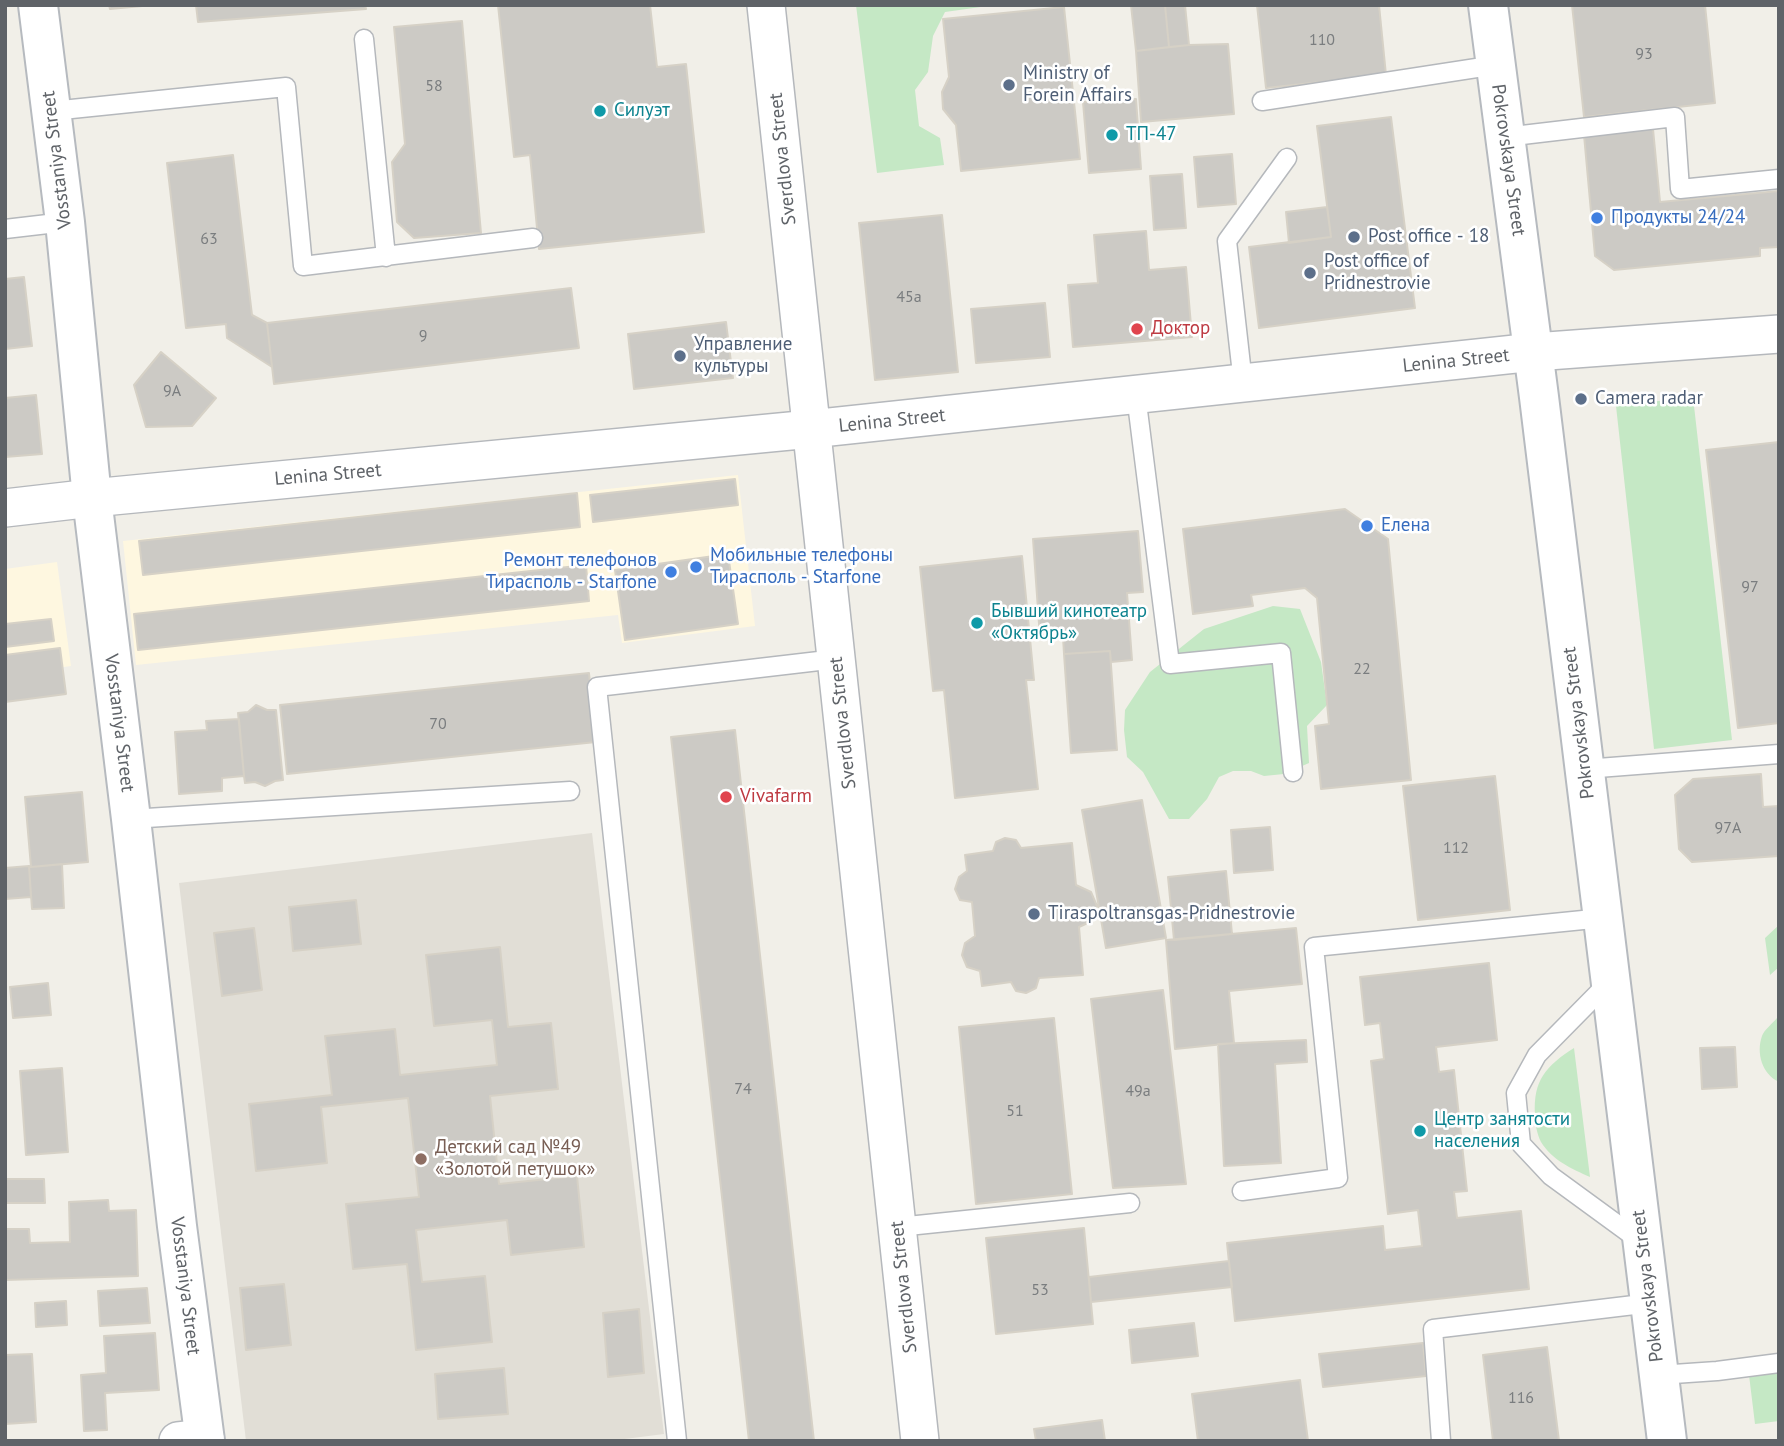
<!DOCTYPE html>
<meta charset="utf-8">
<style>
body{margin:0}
#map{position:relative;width:1784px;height:1446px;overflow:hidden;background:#f1efe8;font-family:"PT Sans",sans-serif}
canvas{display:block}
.frame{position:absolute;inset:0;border:7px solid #5f6368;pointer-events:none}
</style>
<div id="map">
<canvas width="1784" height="1446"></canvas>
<div class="frame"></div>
</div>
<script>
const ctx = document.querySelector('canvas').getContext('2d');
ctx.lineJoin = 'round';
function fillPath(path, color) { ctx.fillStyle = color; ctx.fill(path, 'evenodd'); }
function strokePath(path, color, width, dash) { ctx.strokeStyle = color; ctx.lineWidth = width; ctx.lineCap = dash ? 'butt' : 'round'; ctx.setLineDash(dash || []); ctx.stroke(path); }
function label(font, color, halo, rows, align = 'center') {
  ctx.font = font + ' "PT Sans",sans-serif'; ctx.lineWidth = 5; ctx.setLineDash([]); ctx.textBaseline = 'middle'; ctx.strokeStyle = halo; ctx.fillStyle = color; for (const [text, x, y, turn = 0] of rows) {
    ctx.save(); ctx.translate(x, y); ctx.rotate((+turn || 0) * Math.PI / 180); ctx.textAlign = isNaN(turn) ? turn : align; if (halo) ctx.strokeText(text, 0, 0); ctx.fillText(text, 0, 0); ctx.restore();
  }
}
const commercial = new Path2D(`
 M738,475l17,151 -133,17 -4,-28 -482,50 -13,-124z
 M57,562l14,104 -66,9v-106z`);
const education = new Path2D(`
 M592,833l72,601 -55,7h-363l-67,-558z`);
const green = new Path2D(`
 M856,5h139l-50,7 -12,24 -5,36 -13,18 4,36 21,12 4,27 -67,8z
 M1693,397l39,343 -78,9 -38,-343z
 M1273,606l27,3 21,53 6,43 -20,21 2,37 -25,11 -20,2 -13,-5h-18l-14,6 -12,22 -18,20h-20l-26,-47 -16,-15 -3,-27 1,-20 25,-38 54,-43z
 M1779,925v42l-9,8 -5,-37z
 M1777,1018h2v64c-17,-8 -23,-29 -17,-46 2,-6 11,-13 15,-18z
 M1574,1048l16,129c-18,-8 -38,-17 -49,-35 -4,-8 -6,-18 -6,-27 -2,-35 11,-49 39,-67z
 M1779,1371v50l-24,3 -6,-49z`);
const building = new Path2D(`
 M109,5h44l-43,4z
 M196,5h169l1,4 -168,13z
 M498,5h152l7,62 29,-3 18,168 -165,17 -9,-94 -16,2z
 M1131,5h34l4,42 -33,4z
 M1165,5h20l4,40 -20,2z
 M1257,5h122l7,70 -120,13z
 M1572,5h133l10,98 -131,14z
 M1064,7l16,152 -119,12 -5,-46 -13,-16 -1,-17 7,-15 -6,-58z
 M462,21l19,212 -67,5 -17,-16 -5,-60 13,-18 -11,-117z
 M1228,44l6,70 -93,8 -5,-71 53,-6z
 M1136,99l5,70 -52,4 -6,-71z
 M1391,117l24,191 -156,20 -10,-81 82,-10 -14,-111z
 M1653,129l7,73 119,-11v56l-19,1v8l-146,14 -19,-14 -11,-121z
 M1232,154l4,50 -38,3 -4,-50z
 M233,155l19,160 15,8 5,44 -45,-29 -1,-14 -40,4 -19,-165z
 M1182,174l4,54 -32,2 -4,-54z
 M1327,207l4,30 -42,6 -3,-31z
 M942,215l16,157 -83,8 -16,-157z
 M1146,231l3,39 37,-3 6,70 -119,10 -5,-62 30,-2 -4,-48z
 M24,277l8,69 -27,3v-70z
 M571,288l8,60 -305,36 -7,-61z
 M1045,303l5,54 -74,6 -5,-54z
 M726,322l7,56 -99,11 -6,-55z
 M161,352l55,46 -24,28 -46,1 -12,-42z
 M36,395l6,59 -37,3v-59z
 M1779,442v281l-41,5 -32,-278z
 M735,479l3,26 -145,17 -3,-27z
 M577,493l3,34 -437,48 -4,-34z
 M1345,509l43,30 23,241 -90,9 -6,-63 14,-2 -12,-126 -12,-10 -54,7 2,11 -60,8 -10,-85z
 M1138,531l5,61 -16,1 5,67 -21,2 -1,-11 -46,3 -1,-17 -23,1 -7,-99z
 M728,554l10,70 -113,16 -10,-70z
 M1022,556l12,124h-8l12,109 -83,9 -11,-108 -11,1 -13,-124z
 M586,565l3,36 -451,49 -4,-36z
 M51,619l3,22 -49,6v-23z
 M60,648l6,46 -61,8v-47z
 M1110,651l7,99 -46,3 -7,-99z
 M589,673l7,69 -309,32 -7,-69z
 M256,705l11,5h9l7,70 -8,1 -10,5 -10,-4 -10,1 -1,-7 -6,-63 10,-1z
 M239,719l5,57 -22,2v13l-43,3 -4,-62 32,-2 -1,-9z
 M735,730l79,711h-65l-78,-704z
 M1761,774l2,33 16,-1v50l-87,6 -13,-13 -4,-54 18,-16z
 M1495,776l15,134 -92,10 -15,-134z
 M82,792l6,70 -57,5 -6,-70z
 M1142,800l24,138 -60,10 -24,-138z
 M1270,827l3,43 -39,3 -3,-43z
 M1005,838l11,2 5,8 51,-5 4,42 15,7 6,14 -5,15 -13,6 4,48 -44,3 -3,10 -10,5 -10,-2 -5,-9 -29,4 -2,-15 -13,-4 -5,-12 3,-12 10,-7 -3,-34 -12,-2 -5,-11 4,-12 8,-6 -2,-16 28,-4 3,-9z
 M62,864l2,44 -32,1 -3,-43 2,1z
 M29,866l2,31 -26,2v-31z
 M1226,871l6,63 -58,6 -6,-63z
 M356,900l5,44 -68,7 -4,-44z
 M254,928l8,62 -40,6 -8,-63z
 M1296,928l6,56 -73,7 5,52 -59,6 -9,-109z
 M500,947l8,80 43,-4 7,66 -68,7 9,88 78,-8 7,71 -73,8 -4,-35 -91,10 6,52 63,-6 7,66 -76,8 -9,-86 -54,5 -7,-65 73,-7 -11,-99 -87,9 6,56 -71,8 -7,-67 83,-9 -7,-59 70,-7 5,46 97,-10 -5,-45 -58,6 -8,-71z
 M1489,963l8,77 -61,7 3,25 15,-2 13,121 -13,1 3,26 64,-7 8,78 -294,32 -8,-78 156,-17 2,24 37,-4 -4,-36 -30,4 -17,-153 13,-2 -4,-36 -15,2 -5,-48z
 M48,983l3,32 -38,3 -3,-31z
 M1163,990l23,194 -73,4 -22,-189z
 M1054,1018l18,176 -96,10 -17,-177z
 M1306,1040l1,22 -32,2 6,99 -57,3 -6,-122z
 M1735,1047l2,40 -35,2 -2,-41z
 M62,1068l6,84 -42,3 -6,-84z
 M5,1179h39l1,24h-40z
 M108,1200l1,11 27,-1 2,66 -133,4v-51h24l1,14 40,-1 -1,-40z
 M1084,1228l9,96 -97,10 -10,-96z
 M1229,1261l3,26 -141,15 -2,-25z
 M284,1284l7,61 -45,5 -6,-62z
 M147,1288l3,35 -50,3 -2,-35z
 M66,1301l1,24 -31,2 -1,-24z
 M639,1309l5,64 -36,4 -5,-64z
 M1194,1323l4,33 -66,7 -3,-33z
 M155,1333l4,57 -54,3 2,37 -23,1 -3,-56 25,-2 -2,-37z
 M1423,1343l3,33 -103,11 -4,-33z
 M1547,1347l12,94h-66l-10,-86z
 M32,1354l4,68 -31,2v-69z
 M504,1368l4,46 -70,5 -3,-45z
 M1300,1380l8,61h-110l-6,-47z
 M1102,1420l3,21h-69l-2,-12z`);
const lane = new Path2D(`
 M364,39l22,218
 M1262,101l234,-36
 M52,111l234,-24 17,179 230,-28
 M1505,137l170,-20 5,72 99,-10
 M5,229l60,-7
 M1243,383l-16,-142 60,-83
 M1136,395l34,269 111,-11 12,119
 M1585,769l194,-15
 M131,819l439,-28
 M1608,983l-71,72 -21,38 5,51 30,32 89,65
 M1242,1191l96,-13 -24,-231 289,-29
 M898,1227l232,-24
 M1659,1375l58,-4 62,-8
 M677,1441l-80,-754 239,-28
 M1441,1441l-8,-112 218,-26`);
const street = new Path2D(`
 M766,5l154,1436
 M5,508l87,-10 719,-69 723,-77 245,-18
 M178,1441l27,-3`);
const secondary = new Path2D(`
 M38,5l27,217 27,276 39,321 46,407 28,215
 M1488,5l51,392 128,1044`);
const markers = [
 [1009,85,7,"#5c6f8a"],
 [600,111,7,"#0f9aa8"],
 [1112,135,7,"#0f9aa8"],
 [1597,218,7,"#3f7fe0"],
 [1354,237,7,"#5c6f8a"],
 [1310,273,7,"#5c6f8a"],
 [1137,329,7,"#e0444e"],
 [680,356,7,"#5c6f8a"],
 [1581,399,7,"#5c6f8a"],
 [1367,526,7,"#3f7fe0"],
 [696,567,7,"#3f7fe0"],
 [671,572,7,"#3f7fe0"],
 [977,623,7,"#0f9aa8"],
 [726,797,7,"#e0444e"],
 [1034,914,7,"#5c6f8a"],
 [1420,1131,7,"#0f9aa8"],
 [421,1159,7,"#8d6e63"]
];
const numberNames = [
 ["110",1322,40],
 ["93",1644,54],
 ["58",434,86],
 ["63",209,239],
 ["45а",909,297],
 ["9",423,336],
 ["9А",172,391],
 ["97",1750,587],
 ["22",1362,669],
 ["70",438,724],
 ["97А",1728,828],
 ["112",1456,848],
 ["74",743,1089],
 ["49а",1138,1091],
 ["51",1015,1111],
 ["53",1040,1290],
 ["116",1521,1398]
];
const serviceNames = [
 ["Ministry of",1023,74],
 ["Forein Affairs",1023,96],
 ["Post office - 18",1368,237],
 ["Post office of",1324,262],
 ["Pridnestrovie",1324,284],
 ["Управление",694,345],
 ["культуры",694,367],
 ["Camera radar",1595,399],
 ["Tiraspoltransgas-Pridnestrovie",1048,914]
];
const cultureNames = [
 ["Силуэт",614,111],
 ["ТП-47",1126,135],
 ["Бывший кинотеатр",991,612],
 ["«Октябрь»",991,634],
 ["Центр занятости",1434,1120],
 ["населения",1434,1142]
];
const streetNames = [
 ["Sverdlova Street",783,159,-96],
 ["Vosstaniya Street",57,160,-97],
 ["Pokrovskaya Street",1508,160,82],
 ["Lenina Street",1456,361,-6],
 ["Lenina Street",892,421,-6],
 ["Lenina Street",328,475,-5],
 ["Vosstaniya Street",119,723,83],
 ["Sverdlova Street",843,723,-96],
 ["Pokrovskaya Street",1579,723,-97],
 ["Vosstaniya Street",185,1286,83],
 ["Pokrovskaya Street",1648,1286,-97],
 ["Sverdlova Street",904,1287,-96]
];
const shopNames = [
 ["Продукты 24/24",1611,218],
 ["Елена",1381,526],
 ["Мобильные телефоны",710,556],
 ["Тирасполь - Starfone",710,578],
 ["Ремонт телефонов",657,561,"right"],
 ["Тирасполь - Starfone",657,583,"right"]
];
const healthNames = [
 ["Доктор",1151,329],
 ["Vivafarm",740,797]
];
const educationNames = [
 ["Детский сад №49",435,1148],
 ["«Золотой петушок»",435,1170]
];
fillPath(commercial, '#fef7e0');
fillPath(education, '#e1ded6');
fillPath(green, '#c5e8c5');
fillPath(building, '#cccac5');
strokePath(building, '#d6d1c6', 2);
strokePath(lane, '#b5b8bc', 21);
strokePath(street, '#b5b8bc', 40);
strokePath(secondary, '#b6babf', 42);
strokePath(lane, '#fff', 18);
strokePath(street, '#fff', 37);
strokePath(secondary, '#fff', 38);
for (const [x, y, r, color] of markers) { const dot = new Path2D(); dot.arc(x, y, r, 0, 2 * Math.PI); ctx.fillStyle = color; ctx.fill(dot); strokePath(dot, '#fff', 2.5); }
label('16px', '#7a7d7f', null, numberNames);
label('19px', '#4e5e75', '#fff', serviceNames, 'left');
label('19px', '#0d838f', '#fff', cultureNames, 'left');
label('19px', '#5f6368', '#fff', streetNames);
label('19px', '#366cbe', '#fff', shopNames, 'left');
label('19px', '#be3a42', '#fff', healthNames, 'left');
label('19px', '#785e54', '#fff', educationNames, 'left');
</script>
